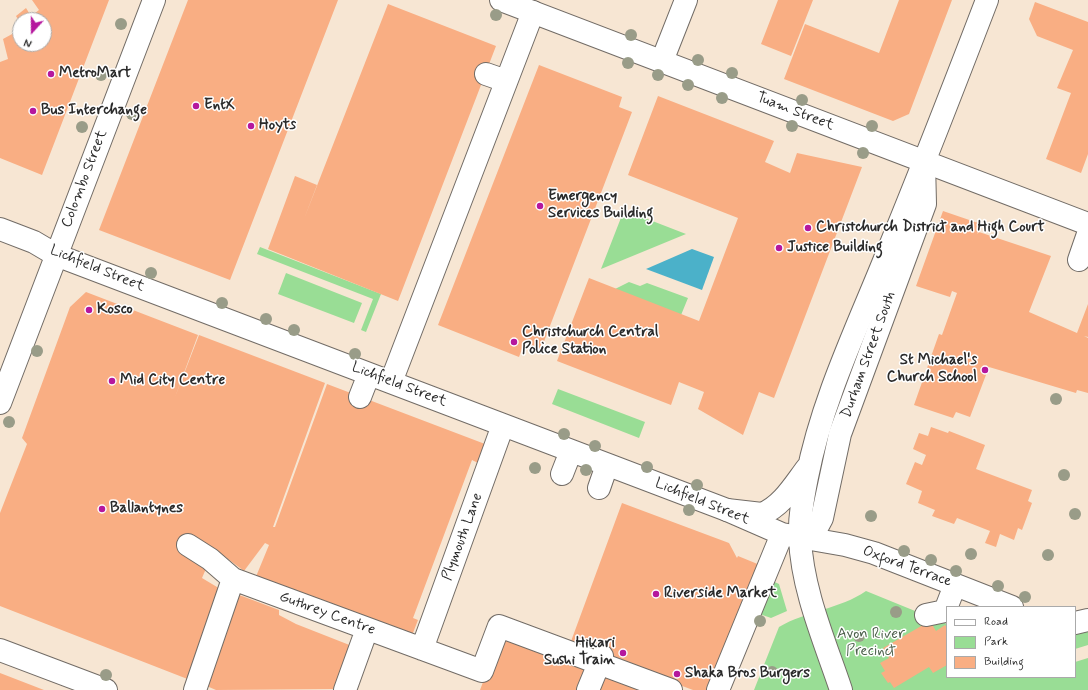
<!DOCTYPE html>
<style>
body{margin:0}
#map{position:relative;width:1088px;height:690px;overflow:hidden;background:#f7e6d3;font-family:Mynerve,sans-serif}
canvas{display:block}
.legend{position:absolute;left:946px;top:606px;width:130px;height:72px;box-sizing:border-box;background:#fff;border:1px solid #aaa;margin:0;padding:5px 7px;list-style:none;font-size:12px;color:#2b2b2b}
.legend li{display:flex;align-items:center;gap:8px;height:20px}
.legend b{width:20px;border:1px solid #aaa}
.north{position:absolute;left:12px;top:12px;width:40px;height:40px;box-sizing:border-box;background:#fff;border:1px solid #aaa;border-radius:50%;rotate:201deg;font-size:11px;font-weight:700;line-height:16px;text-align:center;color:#2b2b2b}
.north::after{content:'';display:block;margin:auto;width:14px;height:18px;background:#b5179e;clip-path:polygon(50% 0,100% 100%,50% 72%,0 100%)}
</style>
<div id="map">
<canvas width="1088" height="690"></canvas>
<ul class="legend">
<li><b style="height:5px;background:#fff"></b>Road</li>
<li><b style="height:11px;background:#99dd95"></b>Park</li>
<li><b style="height:11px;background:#f9ae83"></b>Building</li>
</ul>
<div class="north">N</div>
</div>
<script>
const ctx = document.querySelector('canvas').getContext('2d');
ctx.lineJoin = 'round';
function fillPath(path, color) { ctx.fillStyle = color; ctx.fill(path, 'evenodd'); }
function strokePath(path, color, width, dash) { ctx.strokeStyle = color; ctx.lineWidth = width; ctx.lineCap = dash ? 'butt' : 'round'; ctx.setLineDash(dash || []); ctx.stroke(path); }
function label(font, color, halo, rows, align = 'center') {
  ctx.font = font + ' Mynerve,sans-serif'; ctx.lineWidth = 3; ctx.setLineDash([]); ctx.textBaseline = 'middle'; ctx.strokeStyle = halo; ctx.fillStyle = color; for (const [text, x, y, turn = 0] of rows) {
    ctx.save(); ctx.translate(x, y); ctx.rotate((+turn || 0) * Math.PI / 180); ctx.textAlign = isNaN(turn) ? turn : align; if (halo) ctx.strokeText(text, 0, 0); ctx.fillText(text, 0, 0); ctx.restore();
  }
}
const green = new Path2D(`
 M624,210l62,24 -85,35z
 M260,247l121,47 -15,38 -5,-2 12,-31 -116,-45z
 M286,273l76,30 -8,20 -76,-29z
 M629,282l11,4 7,-3 41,15 -9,22 -72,-27z
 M558,389l87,33 -6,16 -87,-34z
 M768,579l11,5 8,27 -16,7 -17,-6z
 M866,591l81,33v53h128v-15l13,-4v32h-334l25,-63c27,-16 61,-18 87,-36z
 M1088,626v19l-13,4v-19z`);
const water = new Path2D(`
 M692,249l22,8 -12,33 -56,-21z`);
const building = new Path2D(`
 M32,0h77l-67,175 -42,-17v-96l8,-3 -5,-20 11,-6 4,7 2,-1v5h24v-24h-24v3l-4,-7 10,-8 5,8 8,-6z
 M188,0h150l-108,280 -131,-50z
 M778,0h35l-22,56 -30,-12z
 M899,0h53l-43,114 -16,7 -109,-42 21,-55 74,29z
 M1035,2l53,20v132l-7,19 -35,-14 25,-66 -14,-5 16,-38 -36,-14 -8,-17z
 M388,4l108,42 -98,255 -130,-52 27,-73 22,9 -13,34z
 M539,65l83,32 -3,10 13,5 -92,240 -17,-6 -4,11 -81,-32z
 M658,96l116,45 -9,21 25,11 7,-20 65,14 -88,231 -15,-6 -16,43 -45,-26 6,-17 -25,-10 -8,23 -114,-44 32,-83 110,43 39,-103 -110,-43z
 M943,211l38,13 -4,10 2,-2 72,24 -22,56 48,21 11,-29v33l-4,-1 4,2v55l-11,-3 -1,3 -87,-26 -19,50 -14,-5 -3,6 -39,-13 25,-71 3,1 15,-42 -5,-2 -2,6 -34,-11z
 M86,292l112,43 -23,62 24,-62 126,48 -52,144h2l52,-143 158,60 -7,19 -6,-3 -59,158 5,2 -7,18 -156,-59 14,-34 -4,-2 -21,28 -32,-24 -22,-7 18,24 -6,14 20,12 -12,22 -20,68 -190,-74v-93l27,-69 -5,-6 48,-131z
 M931,427l17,6 1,-2 36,14 -9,24 56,21 -4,11 4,2 -10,27 -4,-2 -4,12 -14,-6 -4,13 -11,-4 5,-12 -33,-13 -3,6 -22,-8 3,-6 -17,-7 4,-12 -16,-7 9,-22 7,3 4,-10 -13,-6 6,-16 9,3z
 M622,503l107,40 8,15 1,-2 22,9 -49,125h-18l-123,-46z
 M234,593l45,17v5l17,9 56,22 -12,31 -7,12 -117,1 -14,-6z
 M930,621l6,10 9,-6 2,3v37l-14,8 -4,-6 -35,21 -4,-6 -2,1 -7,-10 4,-2 -5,-8 9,-5 -6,-10z
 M504,636l84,32 -8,22h-100l10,-26z
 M601,672l47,18h-53z
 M0,673l44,17h-44z`);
const minor = new Path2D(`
 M662,61l24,-61
 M486,74l20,7
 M0,229l34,13 22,13 671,255 55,24 63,11 29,8 138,54
 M1079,260l9,-26
 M391,382l142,-370
 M360,397l9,-23
 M0,403l154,-403
 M562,474l9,-23
 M599,488l8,-23
 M800,538l14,-5 8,-15 18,-84 85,-230 -1,-42
 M188,545l22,14 23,20
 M926,615l19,-4 10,-26
 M1075,623l13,-3
 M422,649l81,-224
 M0,650l106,40
 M195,690l38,-111 249,92 17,-45 172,64
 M345,690l22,-61
 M588,690l14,-34
 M718,690l64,-156`);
const major = new Path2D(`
 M501,0l587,224
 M727,510l35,4c20,-8 32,-29 45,-46
 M841,690c-16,-48 -39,-100 -41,-152 -1,-20 3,-41 7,-61 15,-77 50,-149 79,-221 35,-85 68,-170 101,-256`);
const trees = [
 [496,15],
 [121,24],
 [631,35],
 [698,60],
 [628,63],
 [732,73],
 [101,75],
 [658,75],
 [688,85],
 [722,98],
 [802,100],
 [132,114],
 [792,126],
 [872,126],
 [82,127],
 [863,153],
 [151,273],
 [222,303],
 [266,319],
 [294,330],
 [37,351],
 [355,354],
 [1056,399],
 [9,422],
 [564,434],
 [595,446],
 [647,467],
 [535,468],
 [586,470],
 [1064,475],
 [697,485],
 [689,510],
 [1075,514],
 [871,516],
 [904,551],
 [971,554],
 [1048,555],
 [931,560],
 [956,571],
 [998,586],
 [1025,597],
 [896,612],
 [760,621],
 [859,636],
 [772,672],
 [106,675]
];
const markers = [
 [51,74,4,"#b5179e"],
 [196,106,4,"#b5179e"],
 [33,111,4,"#b5179e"],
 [251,126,4,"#b5179e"],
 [540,206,4,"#b5179e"],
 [808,228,4,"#b5179e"],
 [779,248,4,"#b5179e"],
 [89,310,4,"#b5179e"],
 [514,342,4,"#b5179e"],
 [985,370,4,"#b5179e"],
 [112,381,4,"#b5179e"],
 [102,509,4,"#b5179e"],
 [656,594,4,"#b5179e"],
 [623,653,4,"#b5179e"],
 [677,674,4,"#b5179e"]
];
const poiNames = [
 ["MetroMart",59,74],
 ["EntX",204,106],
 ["Bus Interchange",41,111],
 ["Hoyts",259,126],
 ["Emergency",548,197],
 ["Services Building",548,214],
 ["Christchurch District and High Court",816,228],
 ["Justice Building",787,248],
 ["Kosco",97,310],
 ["Christchurch Central",522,333],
 ["Police Station",522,350],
 ["St Michael's",977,361,"right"],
 ["Church School",977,378,"right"],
 ["Mid City Centre",120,381],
 ["Ballantynes",110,509],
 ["Riverside Market",664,594],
 ["Hikari",615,644,"right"],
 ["Sushi Train",615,661,"right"],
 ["Shaka Bros Burgers",685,674]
];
const streetNames = [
 ["Tuam Street",795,112,21],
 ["Colombo Street",85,179,-69],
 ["Lichfield Street",97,269,22],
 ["Durham Street South",869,355,-70],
 ["Lichfield Street",399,385,21],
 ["Lichfield Street",702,502,22],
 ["Plymouth Lane",463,537,-70],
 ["Oxford Terrace",907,567,20],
 ["Guthrey Centre",327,614,20]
];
const parkNames = [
 ["Avon River",871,635],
 ["Precinct",871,652]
];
fillPath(green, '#99dd95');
fillPath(water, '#4bb1c9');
fillPath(building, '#f9ae83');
strokePath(minor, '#726c66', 24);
strokePath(major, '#726c66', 24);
strokePath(minor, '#fff', 22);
strokePath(major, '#fff', 22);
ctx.fillStyle = '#999c88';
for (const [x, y] of trees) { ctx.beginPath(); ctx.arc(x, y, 6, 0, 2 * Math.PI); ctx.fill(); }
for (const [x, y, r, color] of markers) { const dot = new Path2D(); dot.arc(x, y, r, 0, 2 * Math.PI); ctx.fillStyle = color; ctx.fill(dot); strokePath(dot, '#fff', 1.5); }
label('bold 15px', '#2b2b2b', '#fff', poiNames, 'left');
label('15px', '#2b2b2b', '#fff', streetNames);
label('15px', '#4c604b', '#fff', parkNames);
</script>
